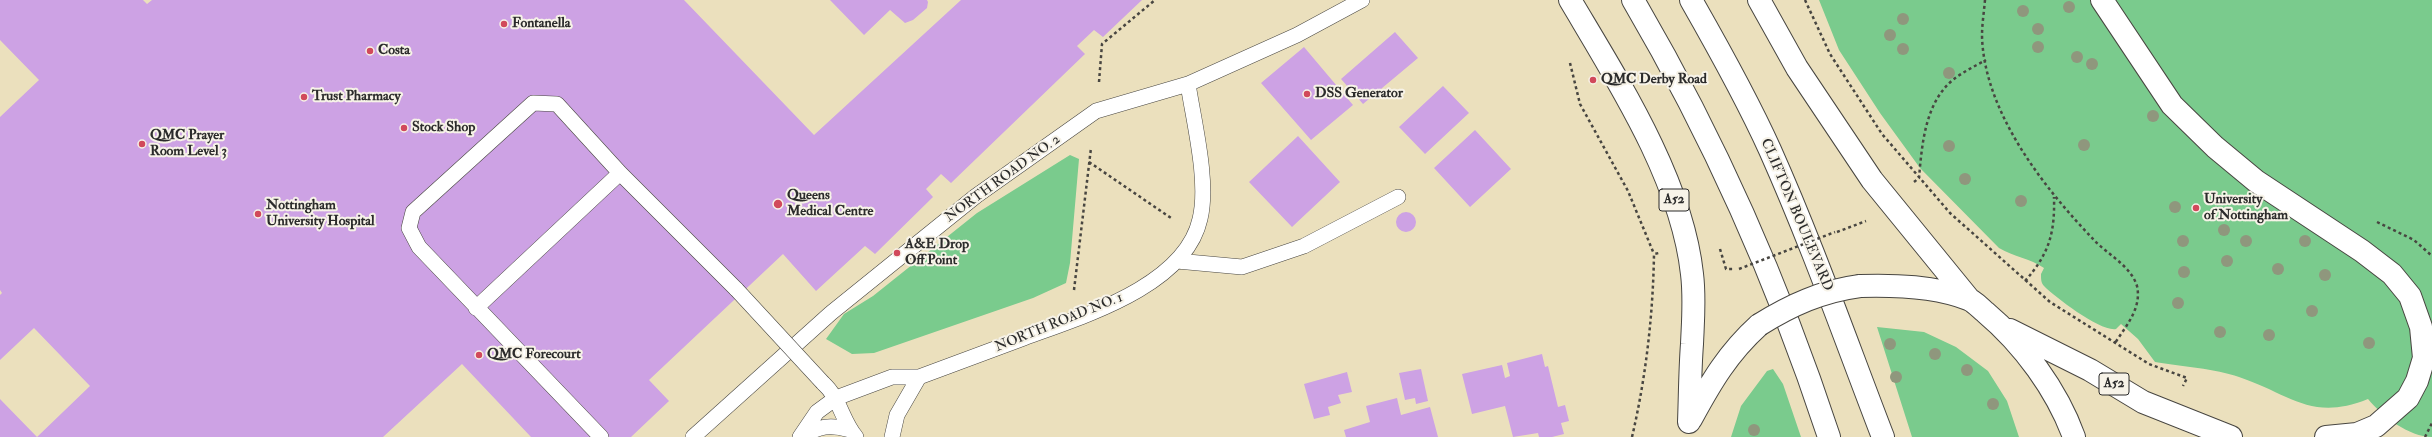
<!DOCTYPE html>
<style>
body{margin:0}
canvas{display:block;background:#ebe0bd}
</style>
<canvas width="2432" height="437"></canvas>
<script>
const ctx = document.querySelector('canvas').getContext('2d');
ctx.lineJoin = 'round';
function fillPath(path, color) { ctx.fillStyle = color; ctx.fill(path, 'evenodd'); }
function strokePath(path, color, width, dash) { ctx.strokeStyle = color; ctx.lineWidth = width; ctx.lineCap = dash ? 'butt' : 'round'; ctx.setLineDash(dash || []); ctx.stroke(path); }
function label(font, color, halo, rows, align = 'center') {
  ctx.font = font + ' "IM FELL Double Pica",serif'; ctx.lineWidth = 4; ctx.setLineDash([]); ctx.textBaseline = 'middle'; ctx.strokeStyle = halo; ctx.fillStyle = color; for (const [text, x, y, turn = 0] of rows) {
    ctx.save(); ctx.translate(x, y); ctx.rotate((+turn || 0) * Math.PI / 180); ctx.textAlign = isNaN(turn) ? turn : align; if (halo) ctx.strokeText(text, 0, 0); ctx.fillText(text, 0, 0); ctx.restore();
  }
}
const green = new Path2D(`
 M1819,0h613v437c-23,0 -50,-21 -64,-38 -57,23 -78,-5 -129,-22 -23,-8 -59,-11 -84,-15l-17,-23 -17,-15 -5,5c-15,3 -60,-31 -72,-43 -3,-3 -3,-7 -3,-12l3,-6c-14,-10 -30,-11 -45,-20l-79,-80 -40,-55 -41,-63z
 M1070,155l9,4 -9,104 -4,20 -33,15 -159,55 -22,1 -26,-15 18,-25 29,-18 104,-83z
 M1877,327l47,5 32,15 32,24 19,30 12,36h-107z
 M1773,369l10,15 18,53h-70l10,-31 26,-35z`);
const building = new Path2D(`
 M0,0h143l4,4 5,-4h532l130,135 147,-135h181l-39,37 -9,-7 -17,16 8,8 -134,129 -10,-9 -15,15 7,8 -58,57 -10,-8 -49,45 -33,-37 -134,126 20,21 -38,36h-100l-69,-73 -79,73h-383v-38l37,38 53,-51 -56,-58 -34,32v-65l2,-2 -2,-3v-173l39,-37 -39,-40z
 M830,0h97l1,2 -1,6 -14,12 -8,3 -15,-13 -26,25z
 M1395,32l23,26 -55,46 -22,-25z
 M1304,47l49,58 -42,35 -50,-57z
 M1443,86l26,27 -44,41 -26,-27z
 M1475,130l36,39 -41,38 -36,-39z
 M1298,136l42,46 -48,45 -43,-45z
 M1396 222a10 10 0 1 1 20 0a10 10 0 1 1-20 0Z
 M1542,354l3,13 3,-1 10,41 7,-2 4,16 -8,2 3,11 -12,3h-13l-1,-4 -25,4 -8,-31 -33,8 -10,-40 40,-9 3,13 5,-2 -3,-13z
 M1421,369l7,32 -12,3 -1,-6 -10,2 -6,-27z
 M1347,372l5,20 -14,3 3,8 -13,4 2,8 -16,4 -10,-35z
 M1397,398l4,17 29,-8 8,30h-92l-2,-7 26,-8 -4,-16z`);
const path = new Path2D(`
 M1805,0l25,54 52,80 68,79 100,89 99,62 38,14 -4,8
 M1985,0c-1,12 -3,24 -3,36 2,76 62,152 112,204 13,14 37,26 43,46 5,22 -11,40 -22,57
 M1570,63l10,41 48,87 26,63
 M1099,82l3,-38 53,-44
 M1089,162l82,56
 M1914,182l5,-4c3,-34 6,-76 35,-99 9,-7 21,-13 32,-19
 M2377,222l37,18 18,16
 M1837,232l29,-11
 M1720,249l6,20h8
 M2025,281c24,-27 30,-48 29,-84
 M1074,290l17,-142
 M1632,437c14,-60 21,-122 22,-183l5,-1
 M2425,437l7,-14`);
const service = new Path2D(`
 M1177,261l65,6 62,-21 94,-49
 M476,308l144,-135
 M823,383c17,15 19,38 33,54
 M601,437l-182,-190 -10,-19 4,-16 120,-109 24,1 63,69 117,117
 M693,437l138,-124 145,-117 120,-85 92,-27 109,-49 65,-35
 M800,437l17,-25 19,-14 56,-21h27c35,-13 70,-26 105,-39 56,-21 161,-51 176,-119 9,-37 -6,-96 -12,-135
 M802,437c16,-11 29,-13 48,-7
 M892,437l5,-22 22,-38`);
const tertiary = new Path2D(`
 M2102,0l70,105 43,42 41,34 106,70 30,23 18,22 11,31 3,31 -7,23 -9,17 -32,28 -19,8 -31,3`);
const trunk = new Path2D(`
 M1570,0c48,81 112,180 122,274 3,24 1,46 0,70 -2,26 -2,52 -3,78
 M1633,0c81,138 146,285 196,437
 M1691,0c28,49 56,99 79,150 42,94 76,191 113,287
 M1759,0l38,68 75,112 97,119
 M1860,286c35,-1 75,0 108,13 6,2 12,9 17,13 38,32 72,78 89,125
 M2010,330l80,40 53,32 88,35
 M1691,419c20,-37 37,-66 68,-94`);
const pathBridge = new Path2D(`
 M1739,269l96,-37`);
const serviceBridge = new Path2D(`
 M737,290l86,93`);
const trunkBridge = new Path2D(`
 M1759,325c32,-20 63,-34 101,-39`);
const trees = [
 [2069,7],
 [2023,11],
 [1903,19],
 [2038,29],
 [1890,35],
 [2038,47],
 [1903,49],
 [2077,57],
 [2092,64],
 [1949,73],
 [2153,116],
 [2084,145],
 [1949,146],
 [1965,179],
 [2021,201],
 [2175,207],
 [2224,230],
 [2183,241],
 [2246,241],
 [2305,241],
 [2227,261],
 [2278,269],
 [2184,272],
 [2325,275],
 [2178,303],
 [2312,311],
 [2220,332],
 [2269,335],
 [2369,343],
 [1890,344],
 [1935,354],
 [1967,370],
 [1896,377],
 [1993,404],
 [1754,430]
];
const markers = [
 [504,24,4,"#d1495b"],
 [370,51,4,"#d1495b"],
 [1593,80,4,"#d1495b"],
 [1307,94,4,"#d1495b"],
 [304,97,4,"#d1495b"],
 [404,128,4,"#d1495b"],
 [142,144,4,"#d1495b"],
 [778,204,5,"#d1495b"],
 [2196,208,4,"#d1495b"],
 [258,214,4,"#d1495b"],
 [897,253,4,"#d1495b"],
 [479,355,4,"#d1495b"]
];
const shields = [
 [1674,200,30],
 [2114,384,30]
];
const shieldNames = [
 ["A52",1674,200],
 ["A52",2114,384]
];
const poiNames = [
 ["Fontanella",512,24],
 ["Costa",378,51],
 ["QMC Derby Road",1601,80],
 ["DSS Generator",1315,94],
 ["Trust Pharmacy",312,97],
 ["Stock Shop",412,128],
 ["QMC Prayer",150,136],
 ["Room Level 3",150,152],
 ["Queens",787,196],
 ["Medical Centre",787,212],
 ["University",2204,200],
 ["of Nottingham",2204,216],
 ["Nottingham",266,206],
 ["University Hospital",266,222],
 ["A&E Drop",905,245],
 ["Off Point",905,261],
 ["QMC Forecourt",487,355]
];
const streetNames = [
 ["NORTH ROAD NO. 2",1003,179,-36],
 ["CLIFTON BOULEVARD",1796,215,67],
 ["NORTH ROAD NO. 1",1059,323,-22]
];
fillPath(green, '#7acb8d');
fillPath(building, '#cda2e4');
strokePath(service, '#484641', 16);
strokePath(tertiary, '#484641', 24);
strokePath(trunk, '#484641', 24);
strokePath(path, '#484641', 2.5, [3, 3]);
strokePath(service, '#fff', 15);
strokePath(tertiary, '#fff', 22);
strokePath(trunk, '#fff', 22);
strokePath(serviceBridge, '#484641', 16, []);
strokePath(trunkBridge, '#484641', 24, []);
strokePath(pathBridge, '#484641', 2.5, [3, 3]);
strokePath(serviceBridge, '#fff', 15);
strokePath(trunkBridge, '#fff', 22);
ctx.fillStyle = '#8f977d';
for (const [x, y] of trees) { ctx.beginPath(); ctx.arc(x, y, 6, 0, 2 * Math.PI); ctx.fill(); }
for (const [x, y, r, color] of markers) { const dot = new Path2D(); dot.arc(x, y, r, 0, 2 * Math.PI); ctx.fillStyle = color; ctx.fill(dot); strokePath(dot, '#f7f3e8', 1.5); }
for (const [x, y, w] of shields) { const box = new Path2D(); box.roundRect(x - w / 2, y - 11, w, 22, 3); ctx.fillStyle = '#f7f3e8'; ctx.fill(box); strokePath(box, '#2b2b2b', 1); }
label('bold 13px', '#2b2b2b', null, shieldNames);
label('bold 14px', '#2b2b2b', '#f7f3e8', poiNames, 'left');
label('14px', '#2b2b2b', '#f7f3e8', streetNames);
</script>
